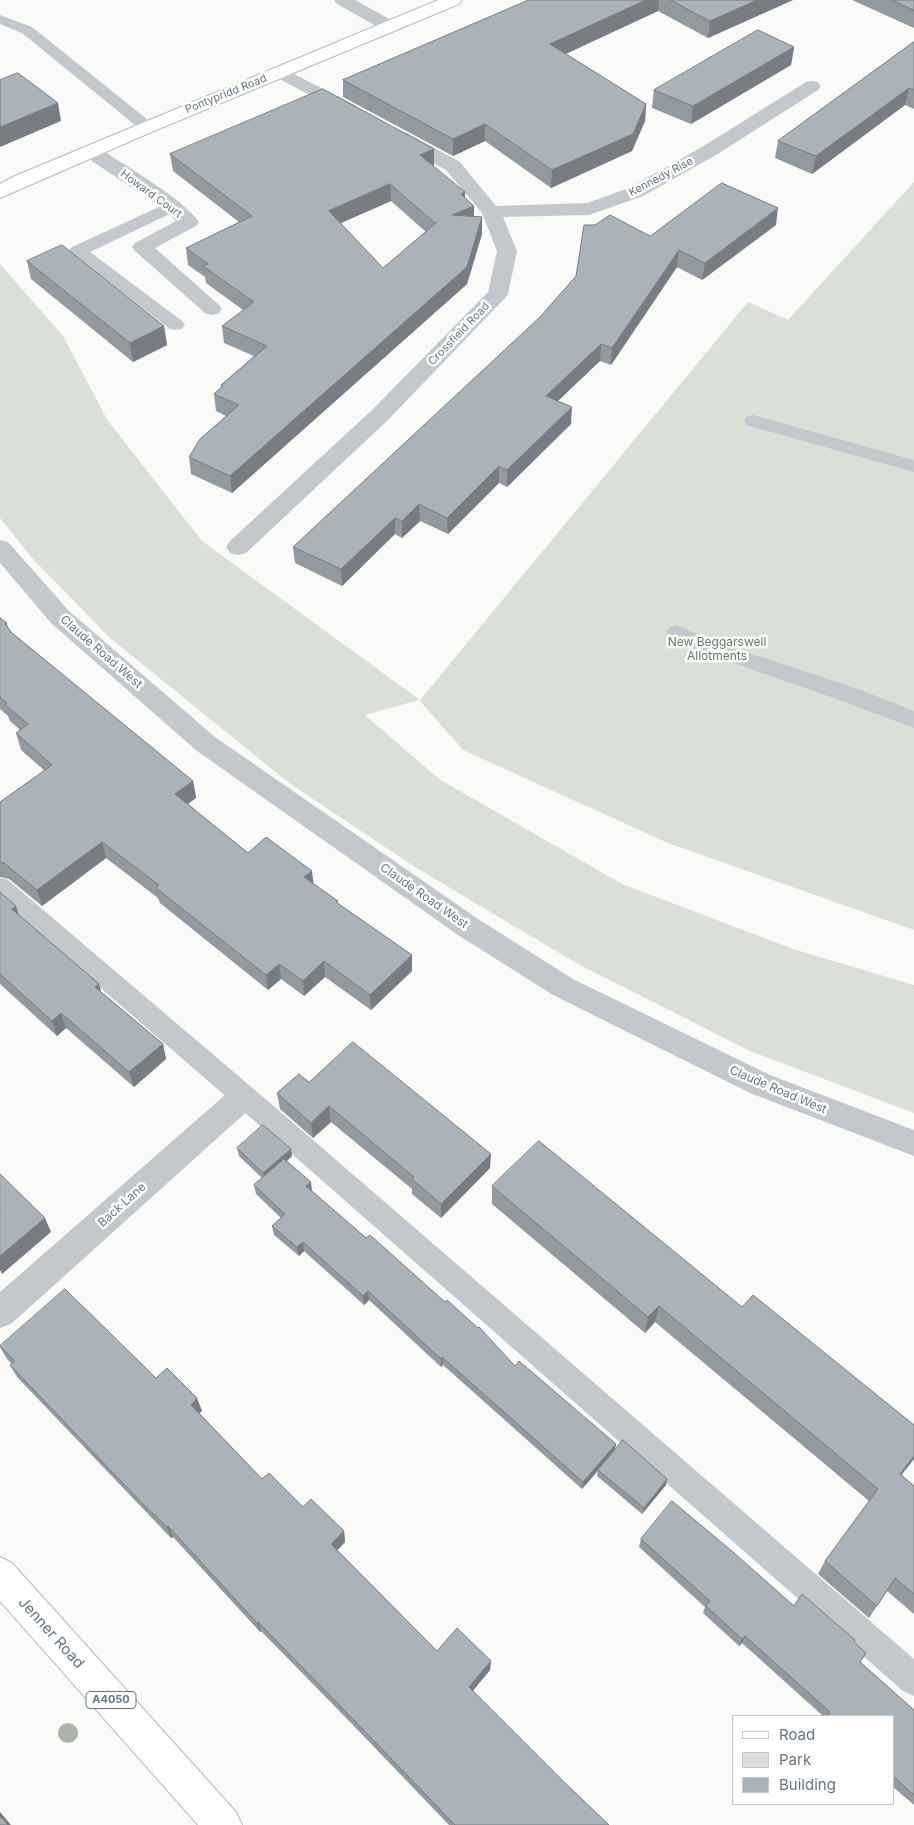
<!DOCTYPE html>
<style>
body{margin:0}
#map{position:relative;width:914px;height:1825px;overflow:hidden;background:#fafaf8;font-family:Inter,sans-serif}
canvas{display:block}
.legend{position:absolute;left:732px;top:1715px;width:162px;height:90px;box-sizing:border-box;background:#fff;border:1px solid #c1c8cd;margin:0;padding:6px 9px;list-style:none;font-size:15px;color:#657683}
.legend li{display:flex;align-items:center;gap:10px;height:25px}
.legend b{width:25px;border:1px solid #c1c8cd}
</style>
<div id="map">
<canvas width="914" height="1825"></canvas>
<ul class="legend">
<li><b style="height:6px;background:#fff"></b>Road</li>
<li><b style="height:14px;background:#dadfd7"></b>Park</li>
<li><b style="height:14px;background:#aab3b9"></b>Building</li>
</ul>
</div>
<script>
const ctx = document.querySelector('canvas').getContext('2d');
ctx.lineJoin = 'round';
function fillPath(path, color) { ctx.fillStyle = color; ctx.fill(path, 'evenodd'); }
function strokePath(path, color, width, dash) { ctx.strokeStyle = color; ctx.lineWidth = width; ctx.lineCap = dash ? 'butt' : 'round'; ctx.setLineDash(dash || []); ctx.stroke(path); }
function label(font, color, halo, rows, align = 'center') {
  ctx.font = font + ' Inter,sans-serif'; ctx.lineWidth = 5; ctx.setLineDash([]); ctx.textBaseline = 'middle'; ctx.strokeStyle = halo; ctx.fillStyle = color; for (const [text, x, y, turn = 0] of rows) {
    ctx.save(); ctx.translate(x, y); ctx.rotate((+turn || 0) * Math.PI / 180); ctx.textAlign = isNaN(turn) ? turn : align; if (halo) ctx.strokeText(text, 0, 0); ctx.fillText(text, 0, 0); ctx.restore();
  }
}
const green = new Path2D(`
 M914,182v748l-246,-87 -205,-93 -44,-50 -54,15 74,64 183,105 171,65 121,36v128l-164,-62 -174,-88 -161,-96 -126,-84 -179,-145 -78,-80 -32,-40v-254l63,72 45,85 94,120 218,159 328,-398 40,18z`);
const lane = new Path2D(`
 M0,15l32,12 121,97 2,3 -2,3h-12l-119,-97 -22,-9z
 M172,201l6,1 2,4 -2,4 -88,42 92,69 3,4 -3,4 -6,1 -6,-1 -101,-78 3,-4z
 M753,415l161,45v12l-168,-47 -2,-4 2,-4z
 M676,625l37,16 145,48 56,22v17l-72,-27 -143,-50 -30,-13 -3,-5 3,-5z
 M0,878l8,2 261,222 645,557v37l-11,-5 -652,-573 -251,-217z`);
const street = new Path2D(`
 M334,0h21l40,22 3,4 -3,4 -6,1 -6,-1 -46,-26z
 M280,67l75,38 3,4 -3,4 -6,1 -6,-1 -69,-37 -3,-4 3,-4z
 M812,81l6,1 3,4 -3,4 -102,65 -73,41 -54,19 -86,2 14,34 -9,43 -3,4 -117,122 -142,133 -8,2 -8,-2 -4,-6 4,-6 142,-131 116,-118 9,-41 -15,-38 -36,-43 -53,-29 -2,-4 2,-4 7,-2 7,2 53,29 36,44 91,-3 42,-15 73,-41 104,-65z
 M90,145l7,2c27,18 84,50 102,75l-3,4 -41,22 64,57 3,4 -3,4 -7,2 -7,-2 -70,-62 -3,-4 3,-4 41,-22 -11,-11 -82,-55 -2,-4 2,-4z
 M0,540l8,2 61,69 146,126 263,182 95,60 197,96 144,55v26l-164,-63 -197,-98 -95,-60 -261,-184 -146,-128 -51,-60z
 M243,1084l10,4 5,9 -5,9 -242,218 -11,4v-36l233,-204z`);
const secondary = new Path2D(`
 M438,0h24l-3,4 -305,127 -154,67v-14l15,-8z`);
const primary = new Path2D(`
 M0,1557l12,6 224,249 6,13h-44l-198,-224z`);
const trees = [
 [68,1733]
];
const wall = new Path2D(`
 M529,0h264l-85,38 -50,-27 -92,43 80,50 -1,17 -13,30 -81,37 -66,-47 -32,15 -110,-59v-17z
 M852,0h62v28z
 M914,42v67l-9,-4 -93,69 -37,-16 3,-17z
 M794,47l-3,18 -100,59 -39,-16 2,-18z
 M434,149v16l-1,1 32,32 9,19h8v17l-15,50 -235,209 -41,-19 -2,-17 37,-41 -10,-5 -2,-17 7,-6v-3l33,-29 -30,-13 -2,-17 21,-16 -37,-27 -1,-6 -17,-12 -2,-17 53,-26 -66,-51 -3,-17zM391,201l35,31 -43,36 -43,-45z
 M776,225l-74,55 -25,-13 -66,98 -11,-4 -42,40 13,23 -64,63 -8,-4 -51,51 -28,-13 -18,17 -7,-4 -53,52 -47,-23 -2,-16 357,-311z
 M27,261l137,65 3,19 -34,17 -102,-83z
 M0,618l7,5 1,5 4,5 181,148 3,17 -8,6 60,49 65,31 25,20 74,51v16l-41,39 -46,-33 -21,19 -23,-17 -13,11 -108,-87 -2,-5 -52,-40 -64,48 -33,-27 -9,-2v-75l45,-31 -24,-21 -5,-17 4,-3 -10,-9 -2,-5 -8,-7z
 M0,892l19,23 80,69 2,8 62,52 3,15 -32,28 -68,-59 -9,8 -57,-52z
 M309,1082l181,86 -49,50 -29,-24v-5l-81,-67 -18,16 -33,-29 -3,-16z
 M237,1148l55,8 -5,5 25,30 203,175 101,78 -1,6 51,35 -24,29 -45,-38 1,-6 3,-3 -19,22 -139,-124 -2,2 -72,-67 -5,5 -60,-54 -5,5 -25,-21 -2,-9 9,-8 -25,-24 -2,-9 8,-7 -23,-22z
 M492,1186l250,121 172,118v34l-13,16 13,11v128l-27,-23 -18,27 -51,-44 7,-13 44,-60 -214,-179 -10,11 -153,-129z
 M0,1347l156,31 46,33 -3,2 63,66 41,28 41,24 1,11 -8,8 100,101 54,10 -1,9 -17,21 89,89 47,45h-160l-97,-101 -91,-93 -1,1 -87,-95 -2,1 -154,-161 -7,-12 2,-1 -5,-5z
 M641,1539l153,67 60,36 6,20 54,48v95l-21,-18v-71h-70l-81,-73 -3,3 -36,-33 2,-6 -66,-60z`);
const shadedWall = new Path2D(`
 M646,0h13l-1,11 -108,50v-17z
 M757,0h36l-85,38 2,-17z
 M794,47l-3,18 -100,59 2,-18z
 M909,88l-4,17 -93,69 4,-18z
 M58,103l3,18 -61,26v-20z
 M646,104l-1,17 -13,30 -81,37 1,-18z
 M485,124v17l-32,15v-17z
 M434,149v16l-14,7v-17z
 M390,184l1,17 -61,27 -1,-17z
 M465,192v17l-4,-15z
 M474,206v16l-22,-7z
 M778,208l-2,17 -74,55 3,-17z
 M482,217v17l-15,50 -235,209 -2,-17z
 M679,250l-2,17 -66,98 1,-17z
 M164,326l3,19 -34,17 -3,-19z
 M601,344l-1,17 -55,52 1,-17z
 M572,407l-1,17 -64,63v-17z
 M499,466v17l-51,51 -1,-16z
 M419,504l1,17 -18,17v-17z
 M395,518v16l-53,52 -1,-17z
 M193,781l3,17 -17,12 -4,-16z
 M102,842l4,16 -64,48 -5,-16z
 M312,871l2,16 -10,-10z
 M16,906l5,16 -9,-13z
 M412,955v16l-41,39 -1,-15z
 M324,961l1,16 -21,19 -1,-15z
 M279,964l2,15 -13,11 -2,-15z
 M99,984l4,15 -8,-12z
 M61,1013l5,15 -9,8 -5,-15z
 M163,1044l3,15 -32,28 -5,-15z
 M329,1106l2,16 -18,16 -2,-15z
 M291,1149l1,7 -27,24 -2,-7z
 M491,1154l-1,14 -49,50v-14z
 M311,1182l1,10 -6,-6z
 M45,1218l6,14 -49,42 -2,-4v-14z
 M303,1242l1,9 -5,5 -2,-9z
 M368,1291l1,9 -5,5 -1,-9z
 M659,1306l-4,16 -10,11 3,-16z
 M442,1357l1,8 -2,2v-8z
 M197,1398l5,13 -7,6 -4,-12z
 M616,1444l-2,8 -32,37 1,-7z
 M914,1456v3l-23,29 9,-14z
 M667,1479l-1,6 -24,29 2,-6z
 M168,1526l5,11 -2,1 -4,-11z
 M344,1531l1,11 -12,13 -2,-11z
 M258,1622l3,9 -1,1 -3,-9z
 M745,1636l-3,7 -3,3 3,-7z
 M491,1661l-1,9 -22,26 1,-9z
 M0,1812l11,13h-3l-8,-9z`);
const building = new Path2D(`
 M529,0h117l-96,44 96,60 -13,30 -81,36 -67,-46 -32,15 -110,-59z
 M671,0h86l-47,21z
 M892,0h22v10z
 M758,30l36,17 -101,59 -39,-16z
 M914,42v48l-5,-2 -93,68 -38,-15z
 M18,73l40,30 -58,24v-47z
 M323,89l111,60 -14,6 45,37 -4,2 13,12 -22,9 30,2 -15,50 -237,209 -41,-19 11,-18 39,-34 -25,-11 9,-8 -2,-1 46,-39 -45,-20 32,-24 -51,-36 5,-2 -22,-16 66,-32 -82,-62zM390,184l45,39 2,-1 -54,46 -54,-57z
 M722,183l56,25 -73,55 -26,-13 -67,98 -11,-4 -55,52 26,11 -65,63 -8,-4 -52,52 -28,-14 -17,17 -7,-3 -54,51 -48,-22 247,-230 36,-41 8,-51h11l15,-10 40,21z
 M62,245l102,81 -34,17 -103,-82z
 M0,618l7,5 -2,1 7,9 181,148 -18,13 73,59 18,-16 46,34 -8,6 34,24 -2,1 76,53 -42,40 -46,-34 -21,20 -24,-17 -13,11 -110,-87 3,-3 -57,-43 -65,48 -33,-27 -4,-1v-60l52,-37 -36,-32 12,-9 -23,-19 2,-2 -7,-6z
 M0,892l16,14 -4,3 87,75 -4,3 68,57 -34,28 -68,-59 -9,8 -52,-47z
 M353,1042l138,112 -50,50 -29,-25 2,-2 -85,-71 -18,17 -34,-30 22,-19 10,8z
 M263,1125l28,24 -28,24 -26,-25z
 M539,1141l203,166 11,-12 161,130v31l-14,18 14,12v108l-19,-16 -18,28 -52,-45 53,-72 -219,-183 -11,11 -156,-131z
 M284,1159l27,23 -5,4 60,52 4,-3 75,67 2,-2 31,28 1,-1 36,39 4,-5 97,83 -33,38 -141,-125 -1,2 -73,-68 -5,5 -60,-54 -6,5 -25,-21 13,-12 -31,-29z
 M0,1174l45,44 -45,38z
 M65,1289l91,89 11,-10 30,30 -6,7 71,74 7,-6 34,34 8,-8 33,32 -13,13 106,107 20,-23 34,33 -22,26 93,93 47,45h-154l-105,-109 -92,-94 -1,1 -89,-97 -1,1 -24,-23 -133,-139 5,-4 -15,-15z
 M623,1440l44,39 -23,29 -46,-38z
 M672,1501l61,51 61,54 8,-12 53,46 -1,2 12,11 -6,9 54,48v85l-21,-19v-60h-66l3,-4 -85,-76 -3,3 -36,-33 4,-5 -69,-62z
 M0,1816l8,9h-8z`);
const farStreetnames = [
 ["Pontypridd Road",226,94,-22],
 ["Kennedy Rise",661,177,-28],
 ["Howard Court",151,194,36],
 ["Crossfield Road",459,334,-46]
];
const shields = [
 [111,1700,50]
];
const shieldNames = [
 ["A4050",111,1700]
];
const parkNames = [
 ["New Beggarswell",717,642],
 ["Allotments",717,656]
];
const streetNames = [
 ["Claude Road West",101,652,41],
 ["Claude Road West",424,896,35],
 ["Claude Road West",778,1090,23],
 ["Back Lane",122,1205,-42]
];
const nearStreetnames = [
 ["Jenner Road",51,1633,48]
];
fillPath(green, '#dadfd7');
strokePath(secondary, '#b3babf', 2);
strokePath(primary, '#b5babe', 2);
fillPath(lane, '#c3c8cc');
fillPath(street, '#c3c8cc');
fillPath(secondary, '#fff');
fillPath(primary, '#fff');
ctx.fillStyle = '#aab4a7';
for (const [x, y] of trees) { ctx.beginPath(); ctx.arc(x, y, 10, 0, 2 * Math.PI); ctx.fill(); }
fillPath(wall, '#929a9f');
fillPath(shadedWall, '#777d82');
fillPath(building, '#aab3b9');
strokePath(building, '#777d82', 1);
label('11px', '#657683', '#fff', farStreetnames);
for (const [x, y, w] of shields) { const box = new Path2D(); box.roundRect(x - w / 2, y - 8.5, w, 17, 4); ctx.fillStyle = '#fff'; ctx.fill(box); strokePath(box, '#657683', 1); }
label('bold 11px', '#657683', null, shieldNames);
label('12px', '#687a64', '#fff', parkNames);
label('12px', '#657683', '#fff', streetNames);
label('15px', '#657683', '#fff', nearStreetnames);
</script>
